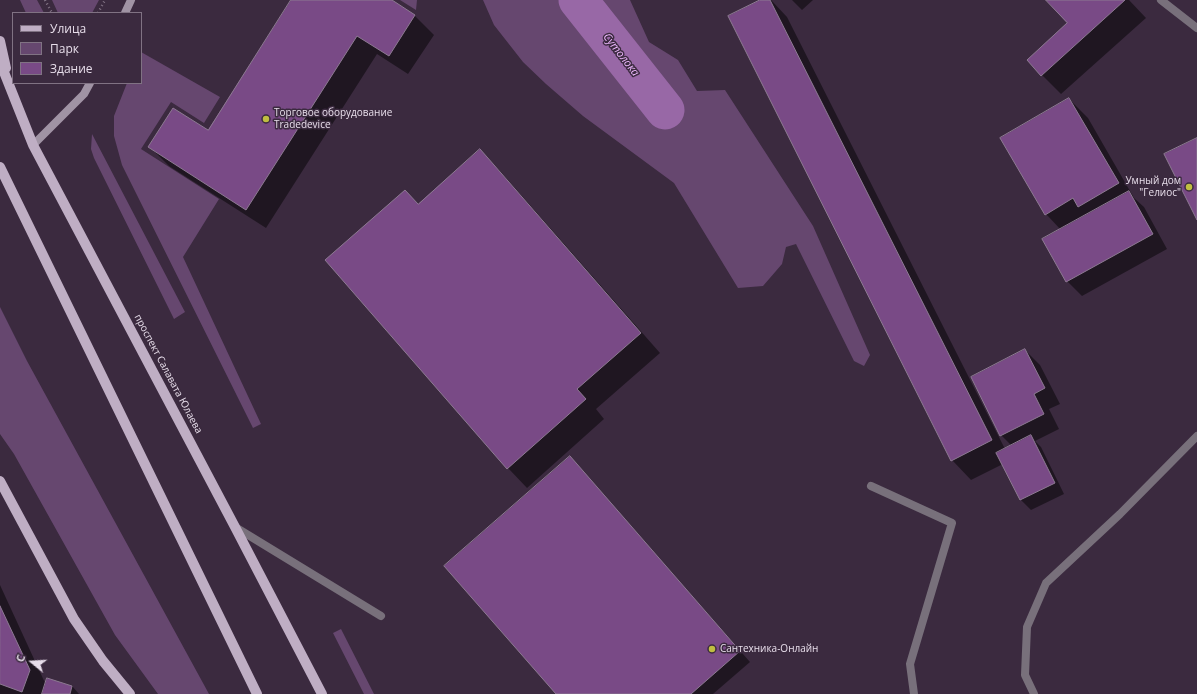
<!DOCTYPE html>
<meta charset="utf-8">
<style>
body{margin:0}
#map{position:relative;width:1197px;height:694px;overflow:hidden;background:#3b2a3f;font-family:"Open Sans",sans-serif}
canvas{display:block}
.legend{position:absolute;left:12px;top:12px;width:130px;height:72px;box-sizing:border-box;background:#3b2a3f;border:1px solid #807283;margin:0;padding:5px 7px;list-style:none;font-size:12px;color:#e7ddea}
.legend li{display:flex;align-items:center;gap:8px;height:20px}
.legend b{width:20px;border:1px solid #807283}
.north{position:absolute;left:12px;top:642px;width:40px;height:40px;-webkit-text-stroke:3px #3b2a3f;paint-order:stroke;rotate:288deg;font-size:11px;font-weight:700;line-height:16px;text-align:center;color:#e7ddea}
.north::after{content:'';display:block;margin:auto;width:14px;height:18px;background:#e7ddea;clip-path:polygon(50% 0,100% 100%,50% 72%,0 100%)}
</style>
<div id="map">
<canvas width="1197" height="694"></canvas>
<ul class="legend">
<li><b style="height:5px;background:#bfaec4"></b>Улица</li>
<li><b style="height:11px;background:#66476f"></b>Парк</li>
<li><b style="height:11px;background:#794a86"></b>Здание</li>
</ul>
<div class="north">С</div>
</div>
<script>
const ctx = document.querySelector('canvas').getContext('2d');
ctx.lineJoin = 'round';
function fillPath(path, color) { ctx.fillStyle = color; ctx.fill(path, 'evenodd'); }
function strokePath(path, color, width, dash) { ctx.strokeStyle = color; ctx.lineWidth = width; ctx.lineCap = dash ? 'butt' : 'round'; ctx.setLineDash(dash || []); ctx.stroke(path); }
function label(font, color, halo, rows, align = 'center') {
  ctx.font = font + ' "Open Sans",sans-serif'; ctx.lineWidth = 3; ctx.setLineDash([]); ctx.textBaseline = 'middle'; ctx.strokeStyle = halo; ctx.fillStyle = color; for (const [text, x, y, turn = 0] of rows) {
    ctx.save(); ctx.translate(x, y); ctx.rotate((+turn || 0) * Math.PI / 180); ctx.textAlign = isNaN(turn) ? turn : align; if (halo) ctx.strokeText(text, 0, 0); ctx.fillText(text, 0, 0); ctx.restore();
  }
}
const green = new Path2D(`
 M20,0h17l7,13h-18z
 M52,0h47l-7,13h-34z
 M400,0h17l-1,10z
 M483,0h147l19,42 29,18 19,31 28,-1 88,136 57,129 -6,11 -10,-5 -58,-117 -10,3 -4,17 -19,22 -25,2 -64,-105 -91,-67 -37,-32 -23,-22 -29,-37z
 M141,52l79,45 -16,26 -33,-21 -30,47 78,50 -36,58 78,167 -8,4 -131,-263 -8,-29v-20l13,-33h14z
 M92,134l93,178 -11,7 -80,-161 -3,-9z
 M0,307l27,54 182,333h-51l-43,-59 -101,-181 -14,-20z
 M341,629l33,65h-10l-31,-61z`);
const shadow = new Path2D(`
 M292,0h98l24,15 20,20 -26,39 -31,-20 -111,174 -97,-62 -19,-19 58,-16z
 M762,0h9l16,17 218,432 7,-3 -11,-11 24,-85 15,15 20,39 -11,5 10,20 -24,12 6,6 23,47 -33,16 -10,-10 -18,-36 -32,16 -19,-20z
 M792,0h21l-11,10z
 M1048,0h81l17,18 -85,76 -19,-19 26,-52z
 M1069,99l19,19 46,80 10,9 23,42 -85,47 -15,-15 -6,-51 -15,-16z
 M480,151l19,19 161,183 -64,56 8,10 -77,69 -19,-20 -182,-207 92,-56z
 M570,457l180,205 -37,32h-156z
 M0,585l46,100 26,1 7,8h-79z`);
const river = new Path2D(`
 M578,0l87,110`);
const building = new Path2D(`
 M291,0h101l23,15 -26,41 -32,-20 -111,174 -98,-63 25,-39 35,22z
 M760,0h10l222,440 -41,21 -223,-445z
 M1046,0h79l-84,76 -14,-16 40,-37z
 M1069,98l50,85 -41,24 -5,-9 -28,17 -45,-77z
 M1197,138v82l-33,-66z
 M480,149l161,184 -64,56 9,10 -79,70 -182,-209 80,-70 13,14z
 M1129,191l24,43 -87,48 -24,-43z
 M1025,349l20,39 -11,6 10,20 -44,22 -29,-59z
 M1031,435l24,48 -35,17 -24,-47z
 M570,456l170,195 -49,43h-135l-112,-128z
 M0,606l30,64 -8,22 -22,-8z
 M47,678l25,8 -2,8h-28z`);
const path = new Path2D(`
 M45,0l7,13
 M98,13l7,-13`);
const lane = new Path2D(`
 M1161,0l36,28
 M871,486l81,37 -42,141 4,30
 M235,527l146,89
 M1034,694l-9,-19 2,-48 19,-44 74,-69 77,-78`);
const secondary = new Path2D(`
 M125,13l6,-13
 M33,145l51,-51 6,-11`);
const primary = new Path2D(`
 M0,41l6,27
 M0,62l33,83 202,382 87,167
 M0,167l257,527
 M0,481l74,138 29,42 27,33`);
const markers = [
 [266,119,4,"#c0be41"],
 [1189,187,4,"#c0be41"],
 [712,649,4,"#c0be41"]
];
const poiNames = [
 ["Торговое оборудование",274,113],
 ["Tradedevice",274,125],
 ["Умный дом",1181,181,"right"],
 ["\"Гелиос\"",1181,193,"right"],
 ["Сантехника-Онлайн",720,649]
];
const streetNames = [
 ["проспект Салавата Юлаева",168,374,62]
];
const waterNames = [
 ["Сутолока",621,55,52]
];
fillPath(green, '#66476f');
fillPath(shadow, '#0007');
strokePath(river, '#9868a6', 39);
fillPath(building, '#794a86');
strokePath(building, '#8d7a92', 1);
strokePath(path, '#897b8c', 2.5, [1, 3]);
strokePath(lane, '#78707b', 8);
strokePath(secondary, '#a093a4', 8);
strokePath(primary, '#bfaec4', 10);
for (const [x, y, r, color] of markers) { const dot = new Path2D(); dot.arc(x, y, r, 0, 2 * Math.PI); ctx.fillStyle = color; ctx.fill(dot); strokePath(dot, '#3b2a3f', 1.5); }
label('10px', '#e7ddea', '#3b2a3f', poiNames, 'left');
label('10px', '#e7ddea', '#3b2a3f', streetNames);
label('italic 11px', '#efb9ff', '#3b2a3f', waterNames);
</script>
